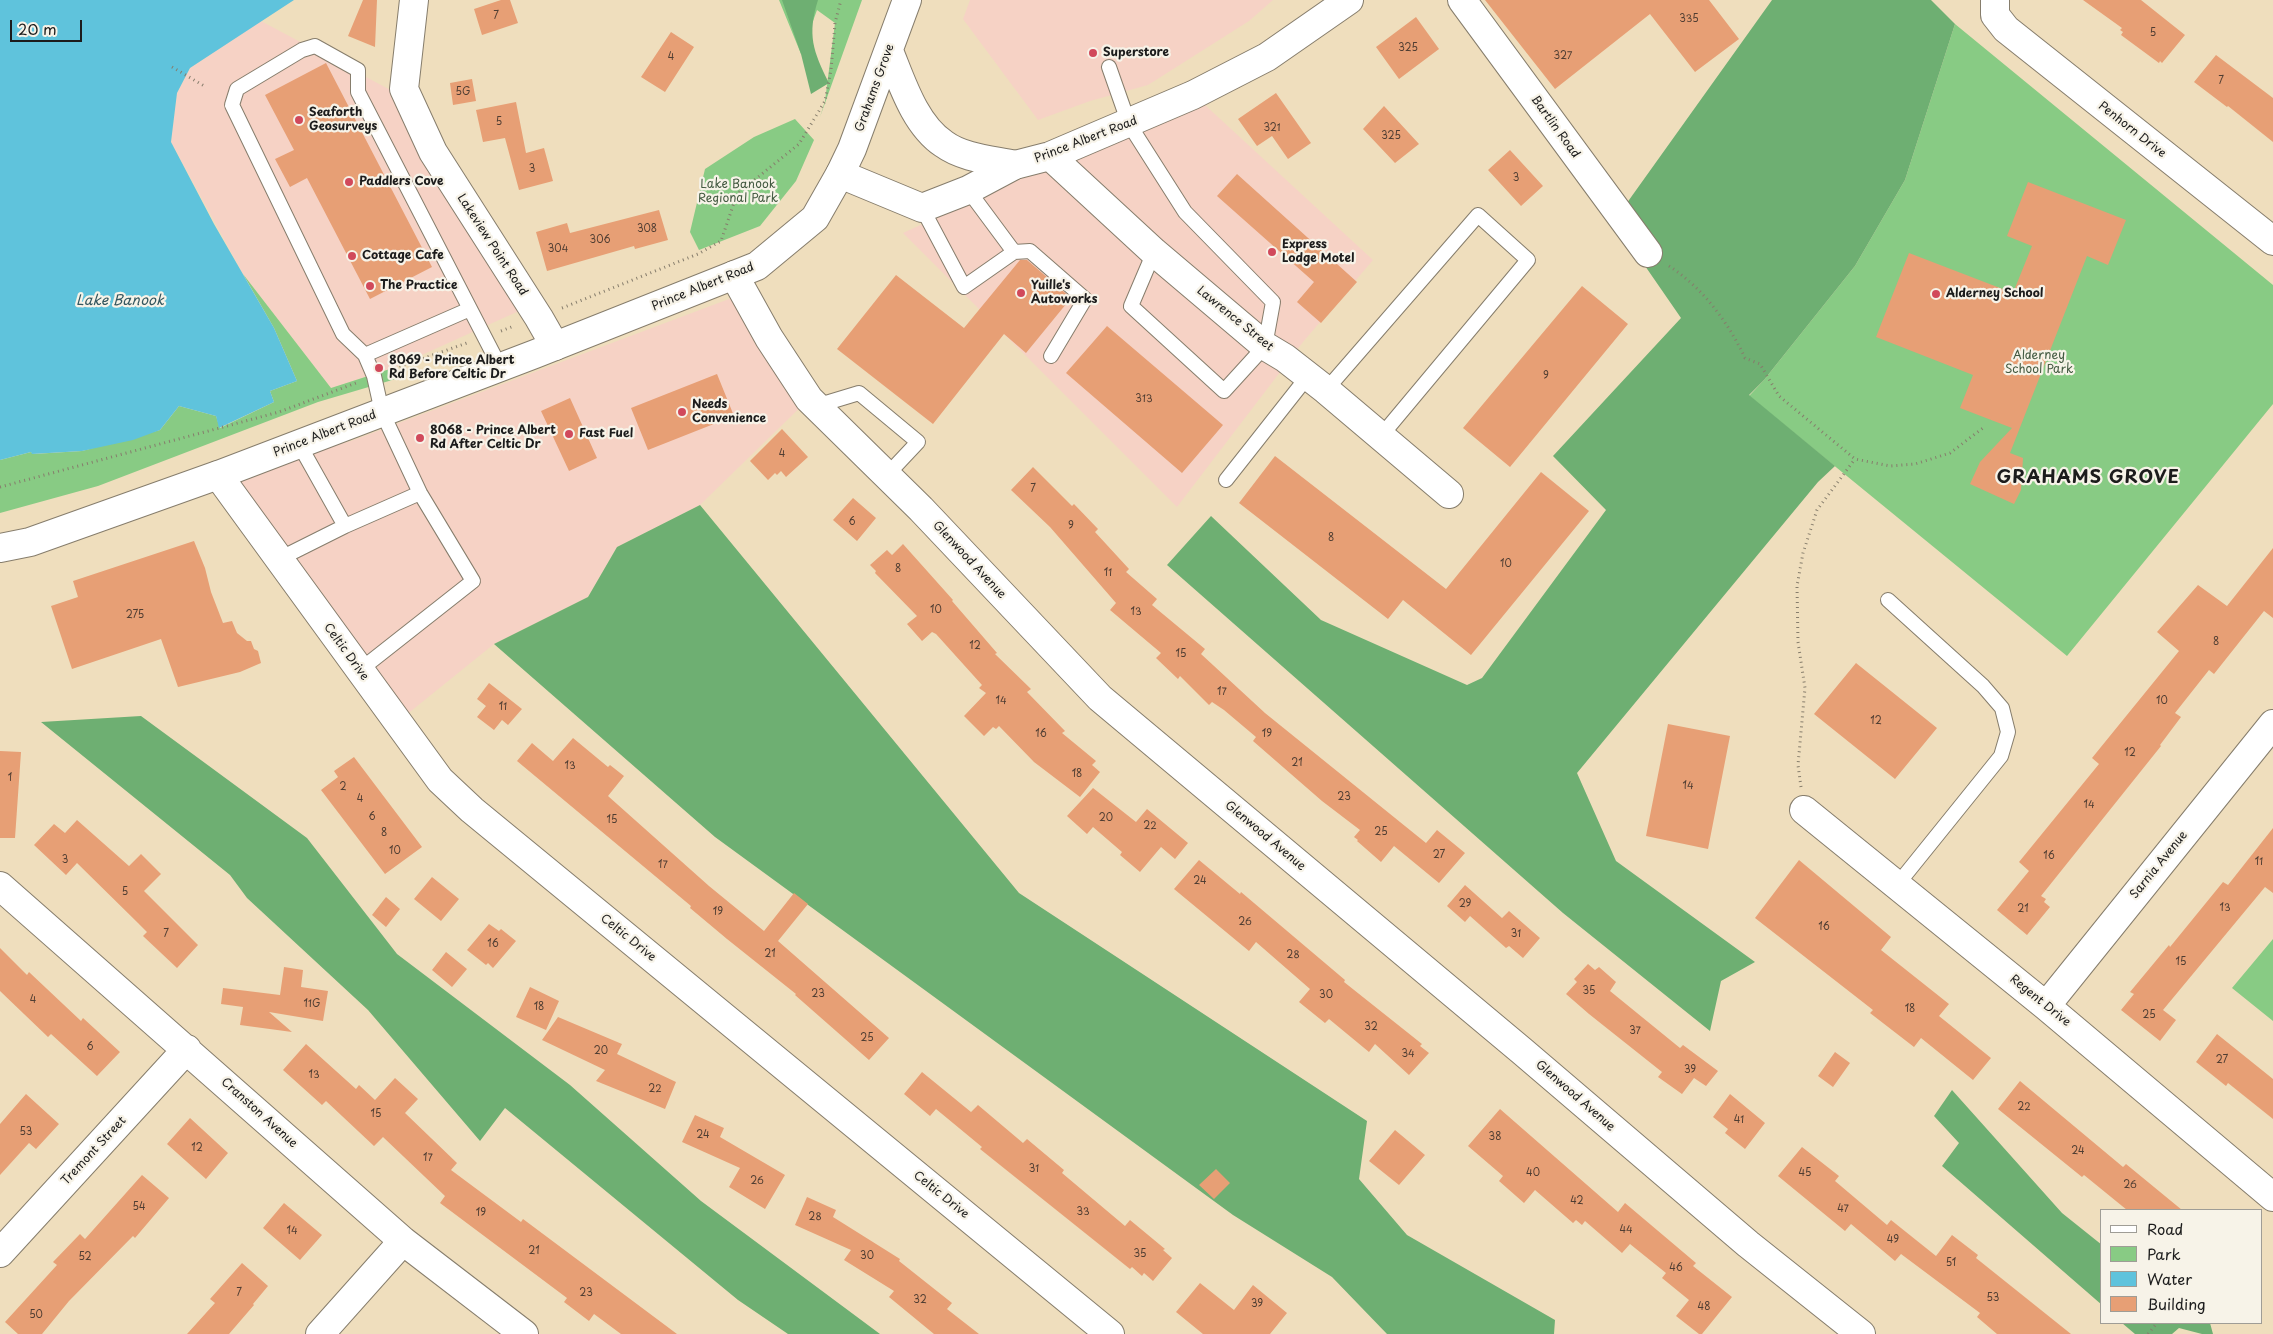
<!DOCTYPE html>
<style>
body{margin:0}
#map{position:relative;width:2273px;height:1334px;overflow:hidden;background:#efdebd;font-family:"Playpen Sans",sans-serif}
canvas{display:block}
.legend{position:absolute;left:2100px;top:1209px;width:162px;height:115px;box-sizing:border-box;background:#f7f3e8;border:1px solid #9f9d96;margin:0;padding:6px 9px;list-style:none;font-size:15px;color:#1c1c1c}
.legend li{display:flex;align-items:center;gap:10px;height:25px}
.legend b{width:25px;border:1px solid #9f9d96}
.scale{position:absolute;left:10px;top:20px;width:72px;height:22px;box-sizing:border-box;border:2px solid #1c1c1c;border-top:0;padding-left:6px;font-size:15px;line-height:18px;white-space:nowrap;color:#1c1c1c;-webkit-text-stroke:4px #f7f3e8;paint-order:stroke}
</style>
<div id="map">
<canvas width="2273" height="1334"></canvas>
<ul class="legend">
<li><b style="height:6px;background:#fff"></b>Road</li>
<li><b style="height:14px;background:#88cb84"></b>Park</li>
<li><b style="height:14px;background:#5fc3dc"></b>Water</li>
<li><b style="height:14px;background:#e79f75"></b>Building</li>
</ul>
<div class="scale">20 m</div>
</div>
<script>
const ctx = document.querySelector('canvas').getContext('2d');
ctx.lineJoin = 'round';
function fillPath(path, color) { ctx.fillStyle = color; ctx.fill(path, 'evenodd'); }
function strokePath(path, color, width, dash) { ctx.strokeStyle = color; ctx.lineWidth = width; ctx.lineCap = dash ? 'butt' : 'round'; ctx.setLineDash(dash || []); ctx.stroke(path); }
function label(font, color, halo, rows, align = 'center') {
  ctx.font = font + ' "Playpen Sans",sans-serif'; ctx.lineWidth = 4.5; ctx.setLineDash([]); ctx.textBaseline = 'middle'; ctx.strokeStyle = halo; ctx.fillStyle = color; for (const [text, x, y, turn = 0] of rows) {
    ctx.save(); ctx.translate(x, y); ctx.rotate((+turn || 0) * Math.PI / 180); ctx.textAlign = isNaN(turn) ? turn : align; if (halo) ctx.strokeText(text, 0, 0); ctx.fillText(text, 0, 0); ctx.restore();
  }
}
const built = new Path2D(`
 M970,0h303l-24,21 -101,64 -58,16 -52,19 -75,-101z
 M261,21l135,72 134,213 -137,62 -62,20 -88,-114 -72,-132 6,-49 13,-25z
 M1192,93l181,167 -70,82 -126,165 -274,-274 237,-109z
 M753,290l63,102 -116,113 -83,42 -29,50 -94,47 -104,84 -168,-251 129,-36z`);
const green = new Path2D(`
 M779,0h83l-42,117 5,-16 10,-78 -18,-13 -16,44z
 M1955,24l318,261v119l-206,252 -318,-260 15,-16 91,-114 50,-86z
 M795,119l19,21 -18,41 -36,45 -61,24 -9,-18 15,-63 49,-32z
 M243,274l88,114 62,-20 6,10 -81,24 -220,84 -98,27v-53l31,-8 2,2 49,-3 78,-21 19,-24 37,10 4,12 54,-26 -4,-11 27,-10 -23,-53z
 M2273,939v82l-41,-33z`);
const forest = new Path2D(`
 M782,0h36c-11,35 -5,51 11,83l-18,11 -10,-40z
 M1772,0h159l24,24 -50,156 -50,86 -91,114 -15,15 86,71 -17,16 -241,291 39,88 139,101 -34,19 -11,50 -147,-118 -396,-348 44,-49 110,104 146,65 15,-7 124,-168 -53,-54 128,-138 -67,-97z
 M700,505l319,388 348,228 -8,58 48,56 148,85 -1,14h-167l-55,-57 -99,-62 -518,-378 -221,-193 94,-47 29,-50z
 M141,716l166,122 90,116 173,131 131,116 179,133h-92l-50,-34 -233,-192 -25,33 -112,-131 -121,-112 -17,-23 -189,-153z
 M1952,1090l110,123 40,32v60l-160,-139 17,-23 -25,-27z
 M2122,1323h88l3,11h-11l-23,-6 -7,6h-37z`);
const water = new Path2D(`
 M0,0h294l-104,68 -13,25 -6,49 43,82 60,104 23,53 -27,10 4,11 -55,26 -3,-12 -37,-10 -19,24 -27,10 -51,11 -50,3 -1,-2 -31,8z`);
const building = new Path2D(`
 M363,0h14l-2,47 -27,-11z
 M501,0h9l8,23 -36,12 -8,-26z
 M1485,0h224l30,39 -44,33 -45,-58 -95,75z
 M2083,0h58l44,35 -23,28 -2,-2 -1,2 -38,-28 2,-3 -3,-2 2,-2z
 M1416,17l23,32 -40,30 -23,-32z
 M671,32l23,15 -29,45 -24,-15z
 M2216,55l57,43v44l-45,-36 -1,1 -33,-25z
 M326,63l106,204 -62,32 -63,-121 -17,9 -15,-28 19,-9 -29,-55z
 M472,79l4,22 -23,4 -3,-22z
 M1276,93l35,50 -23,16 -16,-23 -15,10 -19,-27z
 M516,102l10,51 18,-5 9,33 -34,9 -14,-52 -22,4 -7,-32z
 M1384,106l35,38 -24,19 -32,-34z
 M1510,150l33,36 -22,20 -33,-36z
 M1237,174l120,108 -36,41 -24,-21 17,-20 -97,-86z
 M2028,182l98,38 -18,45 -21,-9 -77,197 13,5 -2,32 -7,14 -44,-20 10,-22 32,-34 -52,-20 13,-33 -97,-38 33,-84 104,40 19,-47 -25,-10z
 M659,210l9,30 -33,9 -1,-3 -87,25 -11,-39 31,-9 3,10z
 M1020,260h7l44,38 -45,55 -22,-19 -71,90 -96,-75 59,-74 68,53z
 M1582,286l46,38 -118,143 -47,-39z
 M1107,326l116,99 -41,48 -116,-100z
 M717,374l17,42 -86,34 -17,-42z
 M570,398l27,60 -28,13 -28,-60z
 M782,429l26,28 -22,20 -5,-6 -4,4 -2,-2 -7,7 -18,-19z
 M1275,456l171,133 95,-117 48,39 -118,144 -68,-55 -15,19 -149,-116z
 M1033,467l39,39 2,-2 24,25 -3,3 34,37 -3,3 31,27 -5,6 53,44 -4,5 64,59 161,130 11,-13 28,23 -26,30 -45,-37 -13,16 -24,-21 1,-1 -4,-3 6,-7 -38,-29 -69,-60 3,-4 -32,-27 -12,-8 -3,3 -29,-29 -2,3 -22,-21 5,-5 -51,-43 6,-7 -66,-76 -39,-37z
 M853,498l23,20 -19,23 -24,-21z
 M194,541l11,27 6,24 12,31 9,-2 5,12 10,8h4l3,8 4,2 3,12 -21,9 -62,15 -17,-48 -89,30 -21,-63 27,-9 -5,-16z
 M903,544l50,56 -1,1 45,52 -2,1 36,35 -4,3 38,39 -3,2 34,28 -4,4 8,7 -20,25 -46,-35 -35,-36 -3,3 -3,-2 -9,9 -20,-20 22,-23 -7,-5 3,-3 -46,-51 -4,-2 -10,9 -15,-17 10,-8 -42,-43 1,-2 -6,-6 17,-15 5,5z
 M2273,548v70l-9,-7 -50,63 -5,-4 -34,43 6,4 -21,28 1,1 -120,150 5,3 -2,3 6,5 -23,28 -30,-25 32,-39 -10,-9 80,-98 -7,-6 87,-107 -22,-19 41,-47 29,21z
 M1856,663l81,65 -42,51 -81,-65z
 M489,683l33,26 -14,16 -6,-5 -8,10 -17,-13 9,-11 -9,-7z
 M1668,724l62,12 -22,113 -62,-13z
 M573,738l35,29 2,-2 14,11 -16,20 101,90 55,45 30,-38 14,11 -30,37 111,97 -20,22 -74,-65 1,-1 -69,-55 -37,-31 1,-2 -174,-145 15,-18 21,18z
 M0,751l21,1 -6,86h-15z
 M354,757l68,90 -37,27 -64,-84 17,-13 -4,-6z
 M1093,788l43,34 11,-13 41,34 -13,16 -14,-12 -21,25 -20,-17 2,-3 -29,-25 -6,7 -20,-18z
 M77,820l52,46 12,-12 20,20 -17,17 54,54 -21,23 -34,-32 4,-4 -9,-9 -61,-60 -11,12 -32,-30 20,-21 11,9z
 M2273,828v65l-8,-6 -102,123 13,10 -16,21 -39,-31 13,-16 -4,-2 39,-47 1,2 53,-65 5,3z
 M1199,860l41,34 1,-2 104,88 -1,2 78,62 -2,2 9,7 -20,22 -34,-31 -6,8 -40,-33 -4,4 -26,-21 11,-13 -54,-47 -7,9 -75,-62z
 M1799,860l92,77 -10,13 68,54 -10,12 52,42 -18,22 -52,-42 -7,9 -44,-34 3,-3 -118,-92z
 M432,877l27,22 -18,22 -27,-22z
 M1465,885l37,33 7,-7 31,27 -17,20 -14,-12 -3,2 -36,-32 -5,6 -18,-16z
 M386,897l14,12 -14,18 -14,-12z
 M489,924l10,7 2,-2 15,12 -23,27 -5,-5 -2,2 -19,-15z
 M0,948l27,27 2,-3 52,49 2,-3 37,34 -23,24 -46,-42 -3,3 -48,-46z
 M446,952l21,17 -15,18 -20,-17z
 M1588,964l7,6 4,-3 17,15 -6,9 70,57 3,-3 35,26 -12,15 -12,-8 -12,16 -24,-17 4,-5 -73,-58 -23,-20 11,-12 -3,-3z
 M284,967l19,3 -2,17 27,4 -5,30 -54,-9 23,20 -52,-7 3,-18 -22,-3 2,-16 57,7z
 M530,987l29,14 -13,29 -30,-13z
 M558,1017l64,27 -5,10 59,28 -11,27 -69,-28 9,-11 -63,-30z
 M2217,1034l56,45v40l-45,-36 -2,3 -30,-24z
 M306,1044l50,45 3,-4 16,15 20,-22 23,21 -13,14 52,50 -6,7 70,52 2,-3 154,115h-56l-27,-20 -5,7 -25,-19 3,-4 -127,-95 5,-7 -62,-59 -9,9 -48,-45 -4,4 -39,-35z
 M1835,1052l15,11 -17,24 -15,-11z
 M922,1072l49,40 7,-7 45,38 4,-4 37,31 -2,3 63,53 5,-6 35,29 -2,1 9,8 -19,23 -9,-8 -2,3 -10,-9 -2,2 -150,-120 2,-2 -46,-38 -6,7 -26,-22z
 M2020,1081l103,86 3,-3 56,46h-55l-43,-35 -2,2 -84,-68z
 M26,1094l33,30 -23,25 -7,-6 -29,32v-51z
 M1730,1094l35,29 -20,26 -20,-16 3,-4 -15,-12z
 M1500,1109l118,103 7,-9 71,60 -3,3 39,31 -30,37h-3l-23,-18 13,-16 -27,-22 4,-5 -36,-29 -8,9 -37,-32 -3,4 -6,-5 -3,3 -38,-33 -11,13 -25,-22 4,-5 -35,-30z
 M695,1115l29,13 -4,9 65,38 -20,34 -36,-22 11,-19 -58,-26z
 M190,1118l38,35 -22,26 -39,-35z
 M1395,1130l30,25 -26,30 -30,-24z
 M1802,1147l37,29 -4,5 52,44 4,-5 45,36 16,-21 26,20 -2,3 95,76h-74l-20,-17 3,-4 -79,-59 -6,7 -44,-37 -6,7 -67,-55z
 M1216,1169l14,14 -16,16 -15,-14z
 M142,1175l27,23 -34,40 -2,-2 -64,65 -27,33h-24l-13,-12 52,-57 -4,-3 27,-28 5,5z
 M807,1197l29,13 -3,7 67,42 -1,2 53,42 -5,6 32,25h-45l-45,-37 5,-6 -50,-31 7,-10 -56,-25z
 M284,1203l38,32 -22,25 -37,-32z
 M242,1263l26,23 -15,18 1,1 -25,29h-42l28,-31 -5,-4z
 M1200,1283l34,27 19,-25 34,28 -17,21h-67l-27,-22z`);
const path = new Path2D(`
 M172,67l34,20
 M1669,266c34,22 59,56 76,92l15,6 19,32 76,63 35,7 25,-2 35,-11 33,-25
 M562,308l136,-54 23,-13 16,-47 62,-50 26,-43 6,-31 4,-47 6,-23
 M501,331l13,-5
 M390,370l77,-27
 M0,487l279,-75 77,-29
 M1801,787l-3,-22 7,-77 -7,-46 -1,-56 6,-33 14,-43 38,-51
 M2148,1334l9,-11`);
const service = new Path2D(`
 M1109,67l20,57 56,88 88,90 -8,44 -41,45 -93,-85 23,-54
 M968,190l46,62 16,-1 55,48 -34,57
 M922,208l42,79 50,-35
 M365,355l105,-46
 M1326,390l152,-175 50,45 -147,176
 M816,406l43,-13 59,49 -31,33
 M299,444l46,82
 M1226,480l82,-104
 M279,559l66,-33 75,-33
 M1888,600l95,86 19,22 6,24 -7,24 -104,129
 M360,670l113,-89 -53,-88 -38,-81 -8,-36 -9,-21 -22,-21 -111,-229 5,-16 65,-39 13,-4 43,24v22l142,275`);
const minor = new Path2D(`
 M414,0l-10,89 29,63 106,166 16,28
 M1462,0l186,253
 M1995,0v15l11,14 267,212
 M1050,156l104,96 111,94 20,12 41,32 123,104
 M840,174l82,34 46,-18 47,-25 35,-9 143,-61 74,-38 82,-57
 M734,275l35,63 40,61 112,110 179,189 422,353 226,193 113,90
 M218,475l222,305 32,30 638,524
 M1804,810l242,196 227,191
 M0,886l403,355 121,93
 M2046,1006l227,-282
 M0,1253l187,-204
 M320,1334l83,-93`);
const secondary = new Path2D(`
 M889,51c13,32 26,74 55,93 19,14 48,16 71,21
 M0,548l30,-6 188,-67 317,-121 222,-88 58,-48 25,-44 12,-25 55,-149`);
const markers = [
 [1093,53,5,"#d1495b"],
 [299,120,5,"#d1495b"],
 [349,182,5,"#d1495b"],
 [1272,252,5,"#d1495b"],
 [352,256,5,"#d1495b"],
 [370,286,5,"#d1495b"],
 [1021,293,5,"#d1495b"],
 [1936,294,5,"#d1495b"],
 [379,368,5,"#d1495b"],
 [682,412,5,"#d1495b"],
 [569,434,5,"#d1495b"],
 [420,438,5,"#d1495b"]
];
const numberNames = [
 ["7",496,16],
 ["335",1689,19],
 ["5",2153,33],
 ["325",1408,48],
 ["327",1563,56],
 ["4",671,57],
 ["7",2221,81],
 ["5G",463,92],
 ["5",499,122],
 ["321",1272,128],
 ["325",1391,136],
 ["3",532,169],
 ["3",1516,178],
 ["308",647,229],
 ["306",600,240],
 ["304",558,249],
 ["9",1546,376],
 ["313",1144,399],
 ["4",782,454],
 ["7",1033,489],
 ["6",852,522],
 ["9",1071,526],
 ["8",1331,538],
 ["10",1506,564],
 ["8",898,569],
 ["11",1108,573],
 ["10",936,610],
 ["13",1136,612],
 ["275",135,615],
 ["8",2216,642],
 ["12",975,646],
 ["15",1181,654],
 ["17",1222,692],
 ["14",1001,701],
 ["10",2162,701],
 ["11",503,707],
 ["12",1876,721],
 ["16",1041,734],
 ["19",1267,734],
 ["12",2130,753],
 ["21",1297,763],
 ["13",570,766],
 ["18",1077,774],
 ["1",10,778],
 ["14",1688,786],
 ["2",343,787],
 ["23",1344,797],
 ["4",360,799],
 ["14",2089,805],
 ["6",372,817],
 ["20",1106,818],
 ["15",612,820],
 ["22",1150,826],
 ["25",1381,832],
 ["8",384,833],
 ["10",395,851],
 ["27",1439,855],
 ["16",2049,856],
 ["3",65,860],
 ["11",2259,862],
 ["17",663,865],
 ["24",1200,881],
 ["5",125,892],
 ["29",1465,904],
 ["13",2225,908],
 ["21",2023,909],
 ["19",718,912],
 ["26",1245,922],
 ["16",1824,927],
 ["7",166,934],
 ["31",1516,934],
 ["16",493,944],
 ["21",770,954],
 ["28",1293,955],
 ["15",2181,962],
 ["35",1589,991],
 ["23",818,994],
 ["30",1326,995],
 ["4",33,1000],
 ["11G",312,1004],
 ["18",539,1007],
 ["18",1910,1009],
 ["25",2149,1015],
 ["32",1371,1027],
 ["37",1635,1031],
 ["25",867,1038],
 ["6",90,1047],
 ["20",601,1051],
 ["34",1408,1054],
 ["27",2222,1060],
 ["39",1690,1070],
 ["13",314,1075],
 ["22",655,1089],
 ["22",2024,1107],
 ["15",376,1114],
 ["41",1739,1120],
 ["53",26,1132],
 ["24",703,1135],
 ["38",1495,1137],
 ["12",197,1148],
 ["24",2078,1151],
 ["17",428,1158],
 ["31",1034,1169],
 ["40",1533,1173],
 ["45",1805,1173],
 ["26",757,1181],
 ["26",2130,1185],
 ["42",1577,1201],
 ["54",139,1207],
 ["47",1843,1209],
 ["33",1083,1212],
 ["19",481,1213],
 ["28",815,1217],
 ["44",1626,1230],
 ["14",292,1231],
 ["49",1893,1240],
 ["21",534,1251],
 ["35",1140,1254],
 ["30",867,1256],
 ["52",85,1257],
 ["51",1951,1263],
 ["46",1676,1268],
 ["7",239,1293],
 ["23",586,1293],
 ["53",1993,1298],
 ["32",920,1300],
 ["39",1257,1304],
 ["48",1704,1307],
 ["50",36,1315]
];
const poiNames = [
 ["Superstore",1103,53],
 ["Seaforth",309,113],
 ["Geosurveys",309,127],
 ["Paddlers Cove",359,182],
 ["Express",1282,245],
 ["Lodge Motel",1282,259],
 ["Cottage Cafe",362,256],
 ["The Practice",380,286],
 ["Yuille's",1031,286],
 ["Autoworks",1031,300],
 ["Alderney School",1946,294],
 ["8069 - Prince Albert",389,361],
 ["Rd Before Celtic Dr",389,375],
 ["Needs",692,405],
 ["Convenience",692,419],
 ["8068 - Prince Albert",430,431],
 ["Rd After Celtic Dr",430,445],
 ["Fast Fuel",579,434]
];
const streetNames = [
 ["Grahams Grove",875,88,-70],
 ["Bartlin Road",1555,127,54],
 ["Penhorn Drive",2132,130,38],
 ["Prince Albert Road",1086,140,-21],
 ["Lakeview Point Road",492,245,57],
 ["Prince Albert Road",703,287,-22],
 ["Lawrence Street",1235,319,39],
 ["Prince Albert Road",325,434,-21],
 ["Glenwood Avenue",969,560,47],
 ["Celtic Drive",346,652,54],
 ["Glenwood Avenue",1265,836,40],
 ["Sarnia Avenue",2159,865,-51],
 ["Celtic Drive",628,938,39],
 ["Regent Drive",2040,1001,39],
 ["Glenwood Avenue",1575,1096,41],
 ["Cranston Avenue",259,1113,42],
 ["Tremont Street",94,1151,-47],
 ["Celtic Drive",941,1195,39]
];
const parkNames = [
 ["Lake Banook",738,185],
 ["Regional Park",738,199],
 ["Alderney",2039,356],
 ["School Park",2039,370]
];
const waterNames = [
 ["Lake Banook",120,301]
];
const districtNames = [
 ["GRAHAMS GROVE",2088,478]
];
fillPath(built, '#f6d2c5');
fillPath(green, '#88cb84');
fillPath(forest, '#6eaf72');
fillPath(water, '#5fc3dc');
fillPath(building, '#e79f75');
strokePath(service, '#867d6c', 16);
strokePath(minor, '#867d6c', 30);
strokePath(secondary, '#867d6c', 30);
strokePath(path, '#867d6c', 3, [1, 4]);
strokePath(service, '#fff', 14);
strokePath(minor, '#fff', 28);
strokePath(secondary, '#fff', 28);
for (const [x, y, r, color] of markers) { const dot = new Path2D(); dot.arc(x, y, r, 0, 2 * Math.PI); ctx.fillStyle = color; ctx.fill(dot); strokePath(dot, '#f7f3e8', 2); }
label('10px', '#4f3d32', null, numberNames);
label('bold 12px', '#1c1c1c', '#f7f3e8', poiNames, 'left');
label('12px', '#1c1c1c', '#f7f3e8', streetNames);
label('12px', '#425940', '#f7f3e8', parkNames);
label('italic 14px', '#33565f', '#f7f3e8', waterNames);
ctx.letterSpacing = '1px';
label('bold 18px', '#1c1c1c', '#f7f3e8', districtNames);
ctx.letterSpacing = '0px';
</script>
